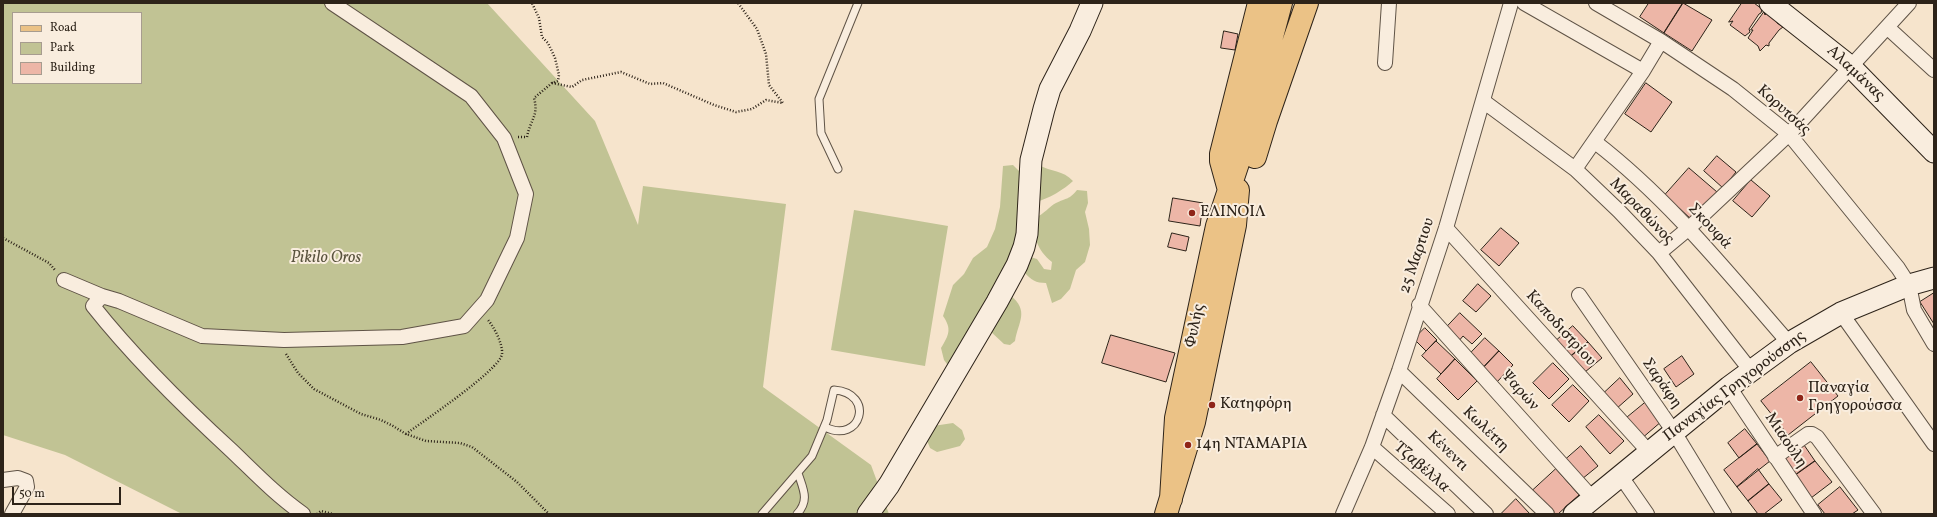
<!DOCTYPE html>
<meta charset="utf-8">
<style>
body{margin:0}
#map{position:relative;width:1937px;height:517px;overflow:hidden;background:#f6e4cc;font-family:Vollkorn,serif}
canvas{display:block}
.frame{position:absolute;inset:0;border:4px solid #2d2319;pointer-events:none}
.legend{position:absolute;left:12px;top:12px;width:130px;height:72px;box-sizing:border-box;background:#f9edde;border:1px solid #a79c8f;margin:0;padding:5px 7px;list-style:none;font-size:12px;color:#2d2319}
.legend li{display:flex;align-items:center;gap:8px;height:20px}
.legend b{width:20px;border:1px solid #a79c8f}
.scale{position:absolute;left:12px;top:487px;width:109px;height:18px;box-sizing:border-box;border:2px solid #2d2319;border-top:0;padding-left:5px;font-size:12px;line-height:14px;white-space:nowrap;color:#2d2319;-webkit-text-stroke:3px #f9edde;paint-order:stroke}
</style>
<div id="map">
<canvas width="1937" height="517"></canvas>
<div class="frame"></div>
<ul class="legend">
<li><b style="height:5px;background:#ebc286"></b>Road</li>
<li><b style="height:11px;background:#c1c394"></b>Park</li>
<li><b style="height:11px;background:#edb6a7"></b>Building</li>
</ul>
<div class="scale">50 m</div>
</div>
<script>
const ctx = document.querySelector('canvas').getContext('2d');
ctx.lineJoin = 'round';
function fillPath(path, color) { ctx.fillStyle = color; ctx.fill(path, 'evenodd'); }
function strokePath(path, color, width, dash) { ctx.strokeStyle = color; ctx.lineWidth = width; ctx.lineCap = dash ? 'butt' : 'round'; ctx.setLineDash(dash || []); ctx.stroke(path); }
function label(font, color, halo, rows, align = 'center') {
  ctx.font = font + ' Vollkorn,serif'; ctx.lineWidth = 4; ctx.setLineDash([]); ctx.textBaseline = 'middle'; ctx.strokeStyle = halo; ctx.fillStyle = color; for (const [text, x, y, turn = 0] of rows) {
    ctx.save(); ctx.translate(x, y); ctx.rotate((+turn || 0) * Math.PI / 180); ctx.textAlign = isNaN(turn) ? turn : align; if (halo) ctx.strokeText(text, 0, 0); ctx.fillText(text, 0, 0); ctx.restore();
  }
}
const green = new Path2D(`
 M3,3h484l108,118 43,104 5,-39 143,18 -23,183 108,78 18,49h-707l-117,-59 -62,-20zM13,13h128v70h-128z
 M1013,165l8,8 -4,78 -67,117 -6,-8 -3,-12c8,-13 11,-19 2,-32l10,-31 11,-11 9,-16 14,-11 8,-18 5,-22 3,-41z
 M1039,165c12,7 24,5 34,16 -8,8 -25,18 -37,21z
 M1077,190l10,1 1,12 -3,9 4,17 1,16 -5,17 -9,8 -6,19 -9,10 -9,4 -6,-20c-10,0 -15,-3 -22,-11l3,-16 10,3 7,10 7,1 1,-8c-15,-12 -19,-25 -17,-44 9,-4 15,-12 21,-15 10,-5 13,-3 21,-13z
 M854,210l94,16 -23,140 -94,-16z
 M1010,295c20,16 8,27 5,46l-5,4 -6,-1 -15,-14z
 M953,423l9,7 3,9 -5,7 -23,6 -7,-4 -4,-10 7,-12z`);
const building = new Path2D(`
 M1649,3h34l-19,30 -24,-16z
 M1683,3l29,17 -20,31 -28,-18z
 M1742,3h12l8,6 -1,4 -2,1 -10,15 1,3 -5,4 -15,-11 3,-4 -4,1z
 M1764,12l1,3 2,-3 10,9v2l6,4 -4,3 -10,13v3l-3,-1 -6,6 -2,-5 -10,-8 5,-8h-2z
 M1224,31l14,3 -3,16 -14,-2z
 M1646,83l26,19 -21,30 -26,-18z
 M1717,156l19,16 -13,16 -19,-17z
 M1689,168l28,24 -25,28 -27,-25z
 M1751,180l19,16 -18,21 -19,-16z
 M1173,198l30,5 -3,23 -31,-5z
 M1501,228l18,15 -20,23 -18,-16z
 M1172,233l17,4 -3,14 -18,-4z
 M1478,284l13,12 -15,16 -13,-11z
 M1934,293v31l-14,-22z
 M1460,313l22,21 -10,10 -9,-8 -5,6 -13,-13z
 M1573,326l15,16 -17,14 -14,-16z
 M1425,328l12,12 -11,11 -12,-12z
 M1111,335l64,18 -9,29 -64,-19z
 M1485,338l14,13 -17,18 -14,-13z
 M1436,341l19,18 -14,15 -19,-18z
 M1588,342l14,16 -17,14 -14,-16z
 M1499,351l14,14 -17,18 -14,-14z
 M1682,356l12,18 -18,13 -12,-18z
 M1455,359l22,22 -19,19 -21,-21z
 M1811,362l27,34 -50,39 -27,-34z
 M1553,363l16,16 -20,20 -16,-16z
 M1620,378l13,16 -17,15 -13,-15z
 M1573,385l16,16 -20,21 -17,-17z
 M1646,402l16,19 -21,18 -17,-19z
 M1599,415l25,26 -14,13 -24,-27z
 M1745,429l12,15 -18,14 -11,-15z
 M1802,442l13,19 -21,15 -13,-18z
 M1757,444l13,17 -33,26 -13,-17z
 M1581,446l17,20 -16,13 -17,-19z
 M1815,461l17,21 -21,16 -17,-22z
 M1556,469l23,26 -21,19h-8l-19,-22z
 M1758,469l11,15 -21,17 -11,-14z
 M1769,484l13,16 -18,14h-6l-10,-13z
 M1840,487l18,23 -6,4h-27l-7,-9z
 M1516,499l14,15h-29z`);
const path = new Path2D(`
 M552,83l20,4 10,-7 39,-8 29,12 13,-1 51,22 22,7 16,-3 14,-9 17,3 -14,-18 -3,-31 -9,-25 -19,-26
 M518,137h9c3,-17 12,-21 7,-39l18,-15 6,-2 1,-6 -4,-17 -7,-15 -6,-6 -3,-19 -7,-15
 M3,238l46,25 6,7
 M286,354l12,19 16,16 47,25 20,6 12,6 13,8 20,7 34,2 12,4 45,35 32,32
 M406,434c16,-12 94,-64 96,-80 1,-10 -8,-27 -14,-34
 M317,514l4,-3 12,3`);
const lane = new Path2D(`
 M838,169l-17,-36 -2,-34 39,-96
 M762,514l50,-58 15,-36 7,-30c42,3 27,55 -9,37
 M797,514c13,-14 6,-25 1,-41`);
const street = new Path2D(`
 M1524,3l119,68
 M1596,3l65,38 72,48 56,45 109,134 11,17 5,25 20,34
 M1887,27l47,43
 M1385,63l4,-60
 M1483,101l92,68 44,42 40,42 92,118
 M1595,142c74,57 133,131 194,201
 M1575,169l68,-98 18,-30
 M1446,228l203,224
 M1659,253l30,-25 100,-94 120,-131
 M64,280l38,16 -9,10c42,53 90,100 139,145 23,22 45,45 71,63
 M1579,295l95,137 50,82
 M102,296l17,5 83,35 82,4 118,-3 62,-11 23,-26 30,-62 9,-44 -22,-56 -33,-42 -139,-93
 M1419,305l174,194
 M1841,313l93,131
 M1399,371l148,143
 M1729,387l85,127
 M1383,415l103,99
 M1372,447l76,67
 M1775,457l33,-23h4l5,3 57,77
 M1620,475l27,39
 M3,480l15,-2 8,3 1,6 -15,27
 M1343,514l29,-67 27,-76 47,-143 65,-225`);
const secondary = new Path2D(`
 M1770,3l81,64 83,85
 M868,514l21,-29 108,-183 20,-37 7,-18 3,-13 4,-74 13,-51 6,-20 30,-58 12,-28
 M1574,514l155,-127 60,-44 52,-30 68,-28 25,-7`);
const primary = new Path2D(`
 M1255,157l11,-36 41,-118
 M1229,190l-8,-29v-7l38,-151
 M1171,499l5,-81 32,-150 9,-42 23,-69 41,-154
 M1166,514l28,-92 41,-197 3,-35`);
const markers = [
 [1192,213,4,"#8f2418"],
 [1800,398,4,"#8f2418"],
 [1212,405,4,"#8f2418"],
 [1188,445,4,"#8f2418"]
];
const streetNames = [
 ["Αλαμάνας",1855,74,43],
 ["Κορυτσάς",1783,111,42],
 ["Μαραθώνος",1641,212,46],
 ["Σκουφά",1709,227,47],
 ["25 Μαρτιου",1418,256,-71],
 ["Φυλής",1196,326,-78],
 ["Καποδιστρίου",1560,329,48],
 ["Σαράφη",1661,384,55],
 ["Παναγίας Γρηγορούσσης",1735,387,-37],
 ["Ψαρών",1519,391,48],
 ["Κωλέττη",1485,430,44],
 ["Μιαούλη",1785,441,56],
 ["Κένεντι",1447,452,44],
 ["Τζαβέλλα",1421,468,41]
];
const poiNames = [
 ["ΕΛΙΝΟΙΛ",1200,213],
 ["Παναγία",1808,389],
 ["Γρηγορούσσα",1808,407],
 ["Κατηφόρη",1220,405],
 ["14η ΝΤΑΜΑΡΙΑ",1196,445]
];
const parkNames = [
 ["Pikilo Oros",326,259]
];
fillPath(green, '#c1c394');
fillPath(building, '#edb6a7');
strokePath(building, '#2d2319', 1);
strokePath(lane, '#5f5346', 9);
strokePath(street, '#5f5346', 16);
strokePath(secondary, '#2d2319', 23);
strokePath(primary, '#2d2319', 24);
strokePath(path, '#2d2319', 2.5, [1, 2]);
strokePath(lane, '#f9edde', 7);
strokePath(street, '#f9edde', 14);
strokePath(secondary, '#f9edde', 21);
strokePath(primary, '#ebc286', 22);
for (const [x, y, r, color] of markers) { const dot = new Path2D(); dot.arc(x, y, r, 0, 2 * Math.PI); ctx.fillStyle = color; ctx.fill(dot); strokePath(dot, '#f9edde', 1.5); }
label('16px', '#2d2319', '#f9edde', streetNames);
label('16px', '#2d2319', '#f9edde', poiNames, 'left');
label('italic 16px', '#59533e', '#f9edde', parkNames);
</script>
